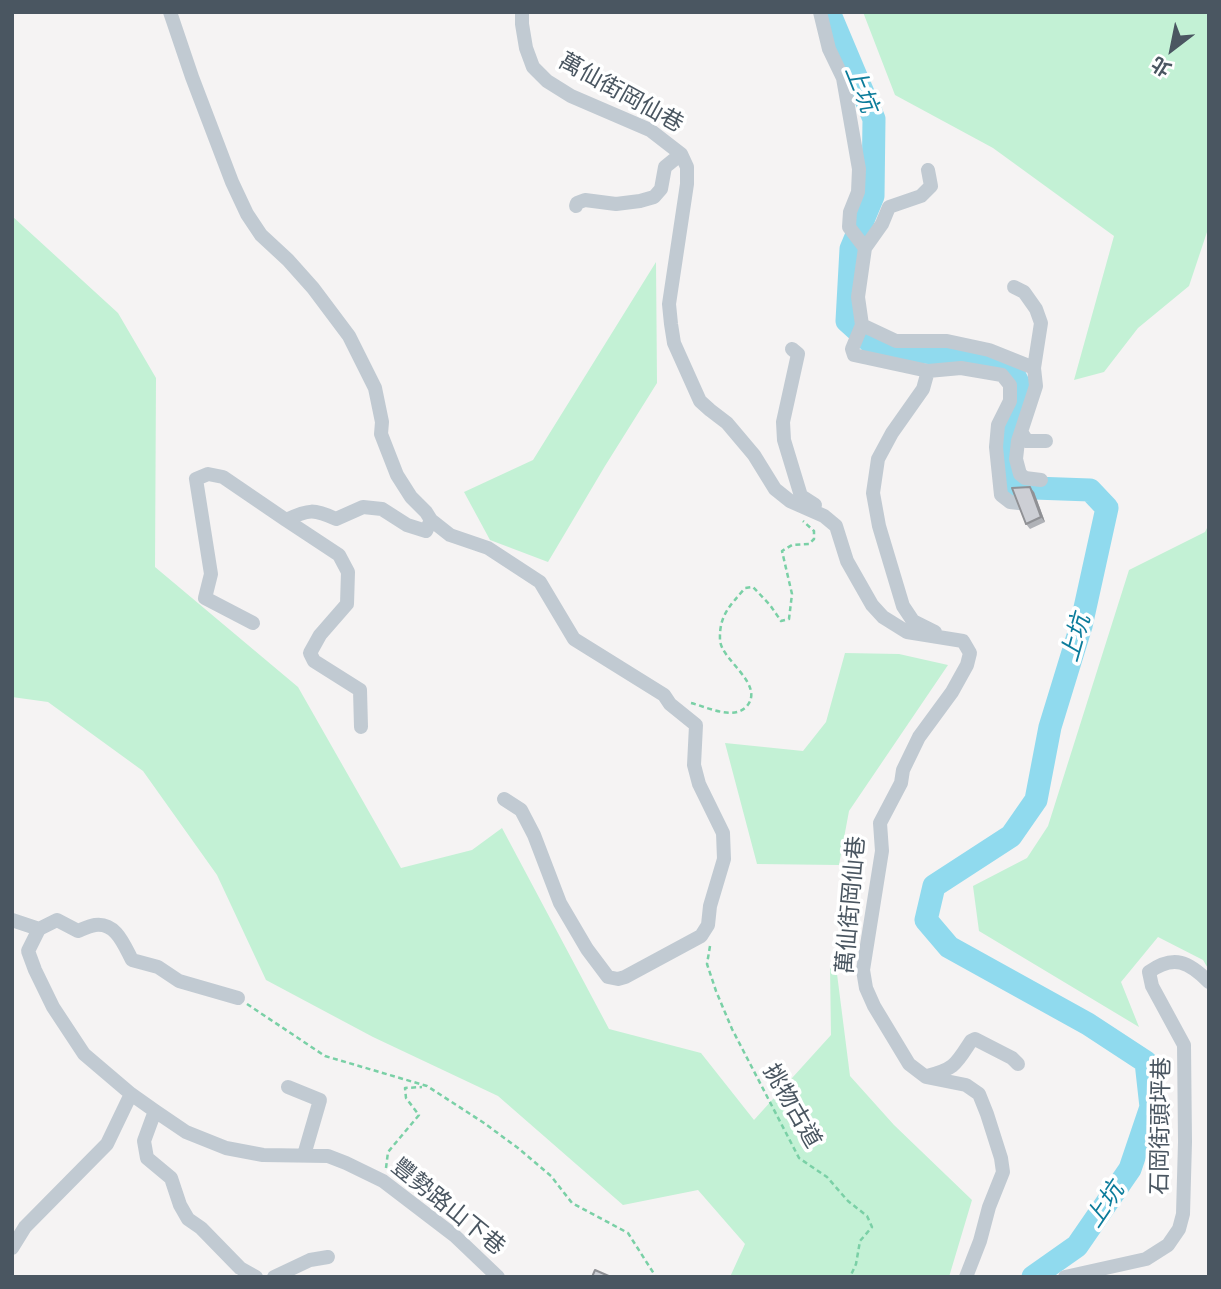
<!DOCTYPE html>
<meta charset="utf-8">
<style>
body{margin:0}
#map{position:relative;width:1221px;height:1289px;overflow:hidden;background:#f5f3f3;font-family:Raleway,"Noto Sans TC",sans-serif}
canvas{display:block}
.frame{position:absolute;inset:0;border:14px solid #4a5661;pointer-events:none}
.north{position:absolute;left:1137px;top:14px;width:70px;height:70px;-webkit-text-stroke:5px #fff;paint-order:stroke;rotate:212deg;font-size:19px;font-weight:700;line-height:28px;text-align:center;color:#4a5661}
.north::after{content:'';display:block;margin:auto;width:24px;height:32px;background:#4a5661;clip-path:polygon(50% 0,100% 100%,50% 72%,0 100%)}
</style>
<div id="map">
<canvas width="1221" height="1289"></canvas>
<div class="frame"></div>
<div class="north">北</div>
</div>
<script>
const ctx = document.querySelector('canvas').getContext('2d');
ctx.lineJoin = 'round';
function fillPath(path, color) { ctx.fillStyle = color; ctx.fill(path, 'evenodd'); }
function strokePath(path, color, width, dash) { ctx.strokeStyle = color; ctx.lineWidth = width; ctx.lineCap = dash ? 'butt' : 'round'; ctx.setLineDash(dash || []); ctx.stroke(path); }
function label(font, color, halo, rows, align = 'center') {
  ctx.font = font + ' Raleway,"Noto Sans TC",sans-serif'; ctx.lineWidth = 7; ctx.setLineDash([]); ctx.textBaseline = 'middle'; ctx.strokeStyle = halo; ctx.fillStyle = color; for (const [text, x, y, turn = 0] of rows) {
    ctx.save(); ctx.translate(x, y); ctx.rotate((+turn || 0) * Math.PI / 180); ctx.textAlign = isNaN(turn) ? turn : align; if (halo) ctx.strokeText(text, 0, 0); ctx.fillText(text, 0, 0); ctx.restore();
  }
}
const green = new Path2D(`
 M863,12h346v214l-20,60 -51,42 -34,44 -30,8 40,-144 -121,-88 -98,-53z
 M12,216l106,97 38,65 -1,189 143,120 103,181 71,-18 30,-22 107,201 92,24 53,67 77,-85 -1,-69 2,-2 4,2 14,110 44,49 78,75 -23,77h-219l15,-33 -47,-54 -75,15 -125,-109 -125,-59 -107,-57 -49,-105 -74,-104 -95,-69 -36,-5z
 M656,262l1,121 -52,83 -57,96 -58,-22 -26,-48 69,-32z
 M1209,524v446l-6,-10 -45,-23 -37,45 18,45 -160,-96 -6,-45 54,-28 21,-32 81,-256 76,-38z
 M845,653l54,1 49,11 -99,146 -10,54 -82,-1 -32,-121 78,8 23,-29z`);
const river = new Path2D(`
 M829,12l45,107 -1,77 -22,53 -4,72 31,28 58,4 74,13 12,25 -16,45 -1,28 8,22 21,2 56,2 17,18 -26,118 -31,101 -14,73 -25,36 -77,50 -8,34 23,27 139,77 58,38 5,45 -21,62 -53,77 -44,31`);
const path = new Path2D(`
 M691,703c16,4 43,18 56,3 18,-22 -26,-46 -27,-66 -1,-25 10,-34 25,-52l8,-1 17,18 11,16 8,-2 3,-25 -10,-43 10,-6 17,-1 5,-5v-8l-11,-10
 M710,946l-3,18 9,27 16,38 67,129 28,19 21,24 19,15 5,11 -12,14 -4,23 -6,13
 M247,1004l78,52 102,30 57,37 34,25 33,28 21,27 56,30 28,44
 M386,1168l2,-16 31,-37 -13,-17 -1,-10 17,-1`);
const minor = new Path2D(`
 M170,12l22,65 40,105 15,32 14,21 27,25 25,28 36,48 26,52 7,34 -1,12 16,41 14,22 15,15 5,8 -5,11 -19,-6 -25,-16 -19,-2 -27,12c-22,-10 -27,-10 -50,1l53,35 9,17 -1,32 -27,31 -10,18 4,8 46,29 1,37
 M522,12v12l4,24 7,19 14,14 24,15 79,34 31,24 6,13v17l-18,120 2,20 3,19 26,58 10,9 17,13 27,32 21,34 15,12 34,15 12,10 11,35 25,44 11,12 24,15 56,9 7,12 -3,12 -15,27 -33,45 -16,33 -2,13 -21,40 2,28 -19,119 3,18 8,18 35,58 17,13 40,8 13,9 8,20 14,44 2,14 -14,35 -9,34 -14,36
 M820,12l9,37 14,29 16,91 -1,23 -8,20 -1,15 16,21
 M928,170l3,16 -10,10 -32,11 -7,17 -17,24 -7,49 4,28 -10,24 2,6 74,16 33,-3 41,7 8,10v16l-12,24 -2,22 5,48 9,7 18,2
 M576,206l1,-3 8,-3 31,4 24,-3 14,-4 7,-8 4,-22 16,-13
 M1014,287l10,5 12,17 5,14 -7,45
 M862,325l34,16h51l42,9 45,18 2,18 -18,55 -2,18 4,15 5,4 16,2
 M792,349l6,5 -15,68 1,18 17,56 14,9
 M928,371l-5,18 -31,44 -14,26 -5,34 6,33 24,80 10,15 22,11
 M1021,432l6,9h19
 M431,520l19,15 38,13 52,34 34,57 90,56 6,9 26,21 -2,40 5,19 24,49 1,26 -14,47 -2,19 -7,11 -76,41 -7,2 -10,-2 -21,-28 -27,-46 -26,-68 -13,-25 -17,-11
 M253,623l-48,-25 6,-24 -15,-95 12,-5 15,3 63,43
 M12,920l27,9 -11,22 7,19 18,37 31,47 47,40 24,17 31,21 40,16 37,7 65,1 18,7 37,18 72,55 43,41
 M39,929l18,-9 21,11c5,-2 11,-5 17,-6 21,-3 29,20 37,35l26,7 21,14 59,17
 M927,1076c28,-7 29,-12 44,-35l4,-2 37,19 6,6
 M288,1087l32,13 -16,55
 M155,1111l-11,30 3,17 24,20 9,27 8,14 13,9 39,40 16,9
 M12,1248l13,-21 82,-83 24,-50
 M274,1277l36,-17 18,-3
 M1065,1277l81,-18 22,-14 11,-16 4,-15 2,-72 -1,-97 -32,-59 -3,-14c25,-18 40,-10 60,10`);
const wall = new Path2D(`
 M1034,492l11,30 -15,7 -4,-5z`);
const shadedWall = new Path2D(`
 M1030,487l4,5 11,30 -4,-5z`);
const building = new Path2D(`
 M1030,487l11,30 -15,7 -14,-36z
 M595,1270l16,7h-19z`);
const streetNames = [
 ["萬仙街岡仙巷",621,93,29],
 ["萬仙街岡仙巷",851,905,-85],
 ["挑物古道",792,1106,60],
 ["石岡街頭坪巷",1161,1126,-89],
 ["豐勢路山下巷",448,1207,39]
];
const waterNames = [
 ["上坑",861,89,68],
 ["上坑",1076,638,-74],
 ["上坑",1105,1205,-56]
];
fillPath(green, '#c3f1d5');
strokePath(river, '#90daee', 23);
strokePath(path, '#7ad0a6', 2.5, [5, 3.5]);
strokePath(minor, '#c1cad2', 14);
fillPath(wall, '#b0b2b7');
fillPath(shadedWall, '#909195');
fillPath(building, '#cdcfd5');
strokePath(building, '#909195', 2);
label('23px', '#4a5661', '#fff', streetNames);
label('italic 24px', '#0c7c9b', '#fff', waterNames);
</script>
